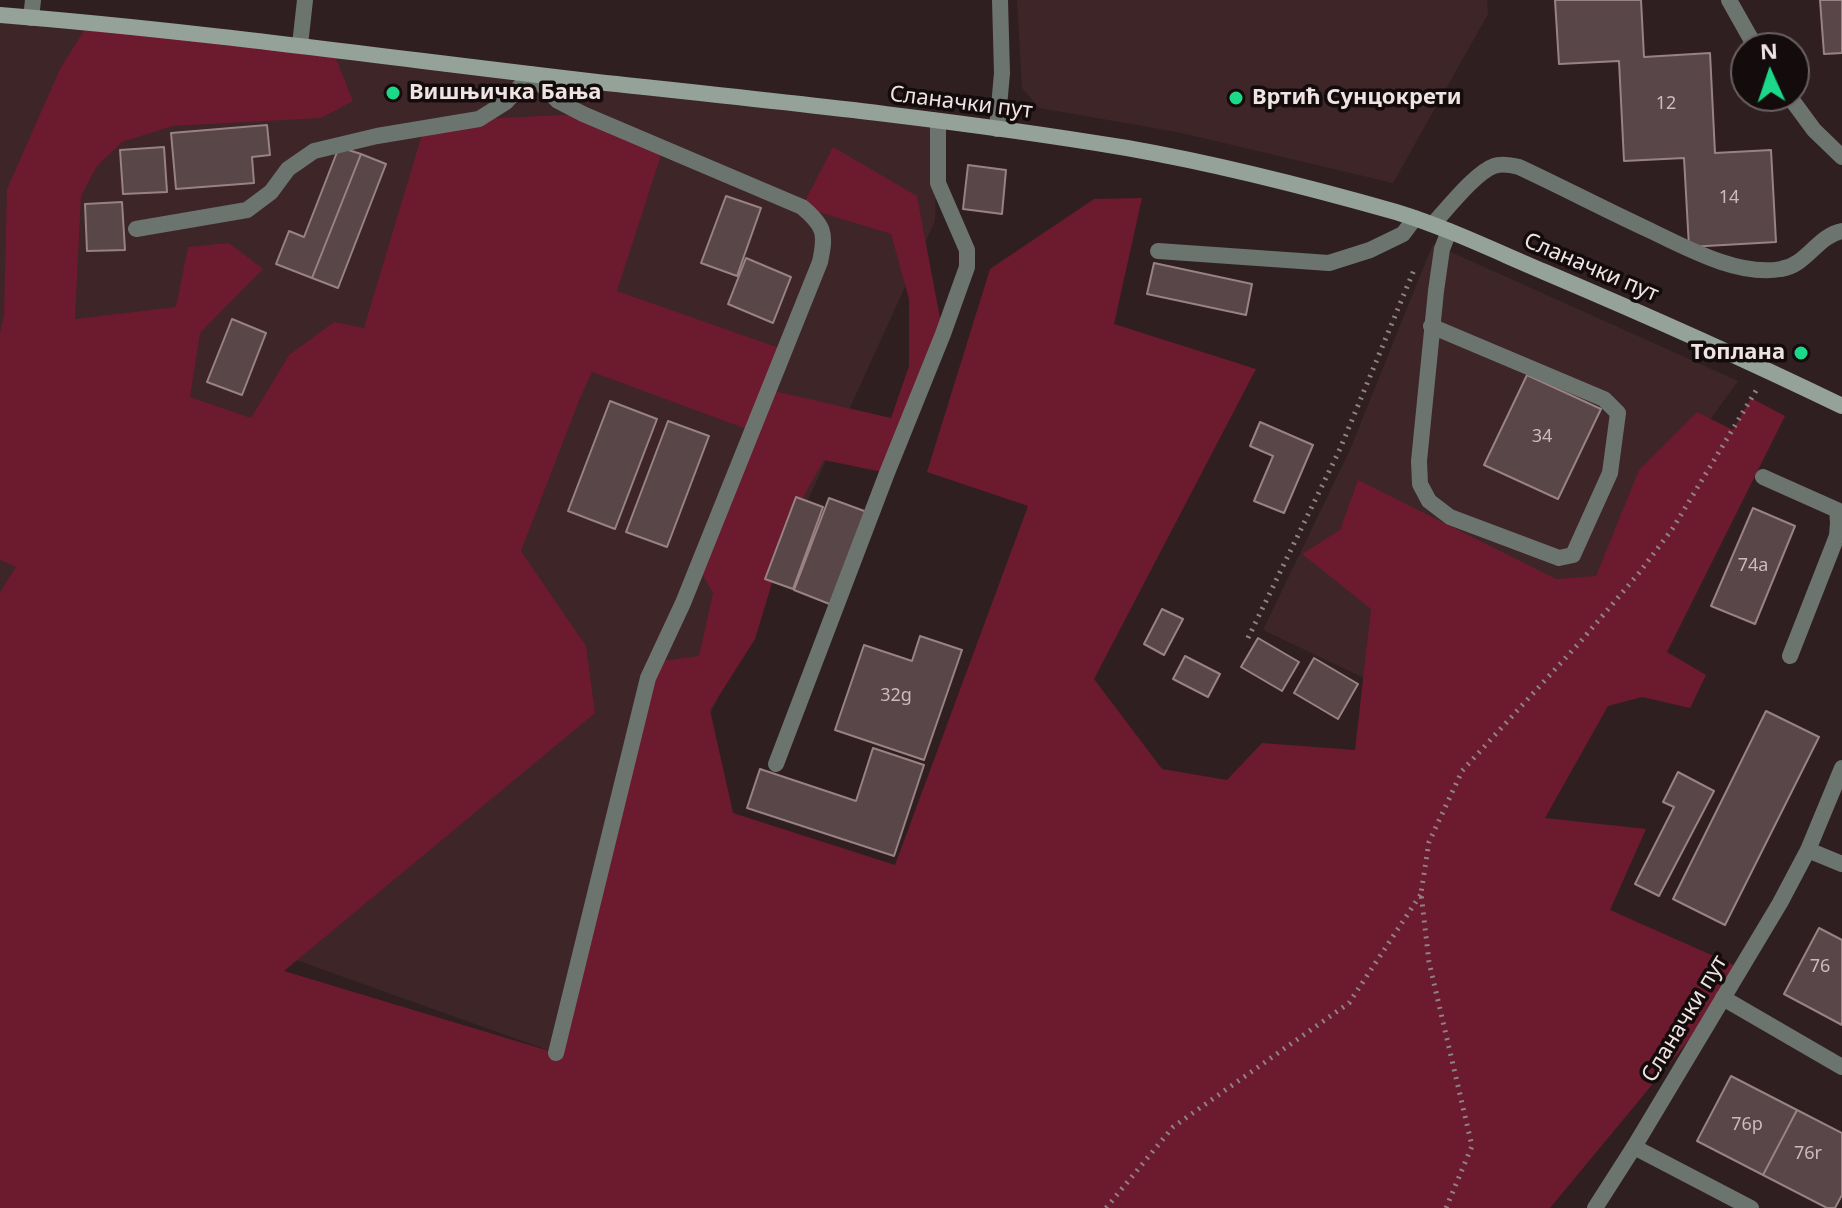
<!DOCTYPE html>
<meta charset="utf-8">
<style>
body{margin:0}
#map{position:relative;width:1842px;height:1208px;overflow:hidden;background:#301f21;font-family:"Noto Sans",sans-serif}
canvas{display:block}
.north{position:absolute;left:1730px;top:32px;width:80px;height:80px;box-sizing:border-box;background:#130b0c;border:2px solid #6b6162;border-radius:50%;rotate:357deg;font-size:22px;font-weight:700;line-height:32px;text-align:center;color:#efe3e4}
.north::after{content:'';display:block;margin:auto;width:28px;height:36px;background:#1bd988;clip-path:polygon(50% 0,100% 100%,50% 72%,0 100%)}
</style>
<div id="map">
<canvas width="1842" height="1208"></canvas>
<div class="north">N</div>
</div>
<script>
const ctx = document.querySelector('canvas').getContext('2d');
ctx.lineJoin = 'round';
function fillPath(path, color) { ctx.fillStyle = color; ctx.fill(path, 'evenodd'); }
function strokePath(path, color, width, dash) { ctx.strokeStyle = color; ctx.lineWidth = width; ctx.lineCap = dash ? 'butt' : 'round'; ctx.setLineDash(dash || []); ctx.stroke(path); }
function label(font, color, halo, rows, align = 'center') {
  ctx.font = font + ' "Noto Sans",sans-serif'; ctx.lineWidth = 7; ctx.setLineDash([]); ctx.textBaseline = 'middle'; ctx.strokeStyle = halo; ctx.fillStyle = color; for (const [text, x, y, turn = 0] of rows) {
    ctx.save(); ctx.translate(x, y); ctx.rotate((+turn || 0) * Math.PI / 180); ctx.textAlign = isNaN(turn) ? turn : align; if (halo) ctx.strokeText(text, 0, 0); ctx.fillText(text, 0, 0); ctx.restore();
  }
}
const built = new Path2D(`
 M1017,0h470l1,14 -95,169 -216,-51 -138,-24 -17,-20z
 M0,15l938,107 -3,99 -379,832 -436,-156 -120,26z
 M1433,244l305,137 -160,222 -136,112 -179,-85 86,-178z`);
const green = new Path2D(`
 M88,24l244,25 21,52 -32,17 -148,8 -51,16 -25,24 -16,30 -6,123 101,-12 12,-60 41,-4 34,26 -63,64 -10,64 61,21 38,-63 45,-33 30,6 60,-200 56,-9 103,-5 80,35 -46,142 168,59 -15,40 121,28 18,-52v-67l-18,-65 -89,-27 31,-60 84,49 26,138 -56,139 -63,-13 -32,57 -37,122 -45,71 23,103 162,52 133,-359 -101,-34 63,-203 104,-70 48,-1 -28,126 142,45 -162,310 68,90 65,11 35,-37 93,7 16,-141 -69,-55 38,-24 18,-50 198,99 40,-3 43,-106 58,-58 36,18 18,-32 34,18 -118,236 39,23 -16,33 -48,-11 -34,9 -63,112 101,11 -36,81 133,59 -58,76 -135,163h-1550v-616l16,-25 -16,-7v-227l4,-18 3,-126 53,-120zM592,372l160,59 -54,136 15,26 -14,63 -44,6 -99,391 -272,-82 311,-258 -9,-67 -65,-95 59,-153z`);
const building = new Path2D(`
 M1555,0h86l3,57 66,-4 5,100 56,-3 5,92 -87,5 -5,-89 -60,3 -5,-100 -60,3z
 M1820,0h22v53l-18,1z
 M267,125l3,30 -18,2 2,26 -78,6 -5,-56z
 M164,147l3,45 -44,2 -3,-44z
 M339,147l22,7 -49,124 -36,-14 13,-33 15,6z
 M361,154l25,10 -48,124 -26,-10z
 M968,165l38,5 -4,44 -39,-5z
 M726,196l35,12 -24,68 -36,-13z
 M122,202l3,48 -38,1 -2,-47z
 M746,258l45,19 -18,46 -45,-19z
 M1154,263l98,21 -6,31 -99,-21z
 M232,319l34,14 -24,62 -35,-13z
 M1527,375l74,34 -43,90 -74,-34z
 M610,401l47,18 -42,110 -47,-18z
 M668,421l41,15 -42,111 -41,-15z
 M1260,422l53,23 -29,68 -30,-12 19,-45 -23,-10z
 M796,497l27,10 -30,82 -28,-10z
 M829,498l38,14 -35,93 -38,-15z
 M1753,508l42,18 -40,98 -44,-18z
 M1162,609l21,10 -19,36 -20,-11z
 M920,636l42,14 -38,110 -89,-30 29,-85 48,16z
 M1258,638l41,24 -17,29 -41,-24z
 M1185,656l35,18 -12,23 -35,-18z
 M1314,658l44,26 -20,35 -44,-26z
 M1766,711l53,26 -94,188 -52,-26z
 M873,748l51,17 -30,91 -147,-48 13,-39 96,32z
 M1678,772l36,19 -55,105 -24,-12 39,-77 -11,-5z
 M1819,928l23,12v85l-58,-31z
 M1731,1076l66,34 -34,65 -66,-34z
 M1797,1110l45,23v62l-7,13h-8l-64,-33z`);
const path = new Path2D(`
 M1248,638l92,-189 74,-179
 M1106,1208l67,-81 176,-124 72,-109
 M1446,1208l26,-62 -43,-184 -8,-69 8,-51 33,-71 119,-130 58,-68 34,-45 84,-139`);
const lane = new Path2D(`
 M31,18l2,-18
 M1433,224c14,-15 43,-52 61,-58 8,-3 17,-1 25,1 43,20 85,42 128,62 38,18 91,48 134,40 26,-4 36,-33 61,-38
 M136,229l111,-19 24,-18 17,-23 26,-18 63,-15 102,-17 27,-17 25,-28 27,27 25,13 219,93c23,19 24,27 18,55l-137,341 -35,75 -92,375
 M1158,251l171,12 41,-13 33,-16 12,-16
 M1431,326l173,73 14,14 -8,60 -37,82 -14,3 -109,-41 -21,-16 -9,-17 -1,-23 17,-170 6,-42 7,-18
 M1763,477l74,33 1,12 -1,14
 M1790,656l47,-120 5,-1
 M776,764l111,-291 56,-139 24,-67v-17l-29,-67v-61
 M1723,998l119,69
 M1634,1147l117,61`);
const street = new Path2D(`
 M1729,0l27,48
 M300,45l5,-45
 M1789,96l25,34 28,27
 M997,129l5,-56 -2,-73
 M1808,850l34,14
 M1595,1208l39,-61 146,-244 28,-53 34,-82`);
const secondary = new Path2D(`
 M0,15c200,16 398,44 597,67 177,19 355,37 530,66 91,16 181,39 269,64 52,16 101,40 151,61 99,42 198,86 295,133`);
const markers = [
 [393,93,8,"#1bd988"],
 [1236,98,8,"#1bd988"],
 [1801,353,8,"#1bd988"]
];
const numberNames = [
 ["12",1666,104],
 ["14",1729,198],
 ["34",1542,437],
 ["74a",1753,566],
 ["32g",896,696],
 ["76",1820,967],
 ["76p",1747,1125],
 ["76r",1808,1154]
];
const poiNames = [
 ["Вишњичка Бања",409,93],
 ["Вртић Сунцокрети",1252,98],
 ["Топлана",1785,353,"right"]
];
const streetNames = [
 ["Сланачки пут",961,103,7],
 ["Сланачки пут",1591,268,23],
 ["Сланачки пут",1685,1019,-59]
];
fillPath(built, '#3d2528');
fillPath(green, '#6c1a2d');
fillPath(building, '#594648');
strokePath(building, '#988284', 2);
strokePath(path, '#908183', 5, [2, 6]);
strokePath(lane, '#6c746f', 16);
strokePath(street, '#6c746f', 16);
strokePath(secondary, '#95a29a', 16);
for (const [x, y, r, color] of markers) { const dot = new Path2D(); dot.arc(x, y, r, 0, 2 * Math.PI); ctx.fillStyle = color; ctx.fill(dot); strokePath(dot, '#130b0c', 3); }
label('18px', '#cabcbd', null, numberNames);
label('bold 22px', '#efe3e4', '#130b0c', poiNames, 'left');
label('22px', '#efe3e4', '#130b0c', streetNames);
</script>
